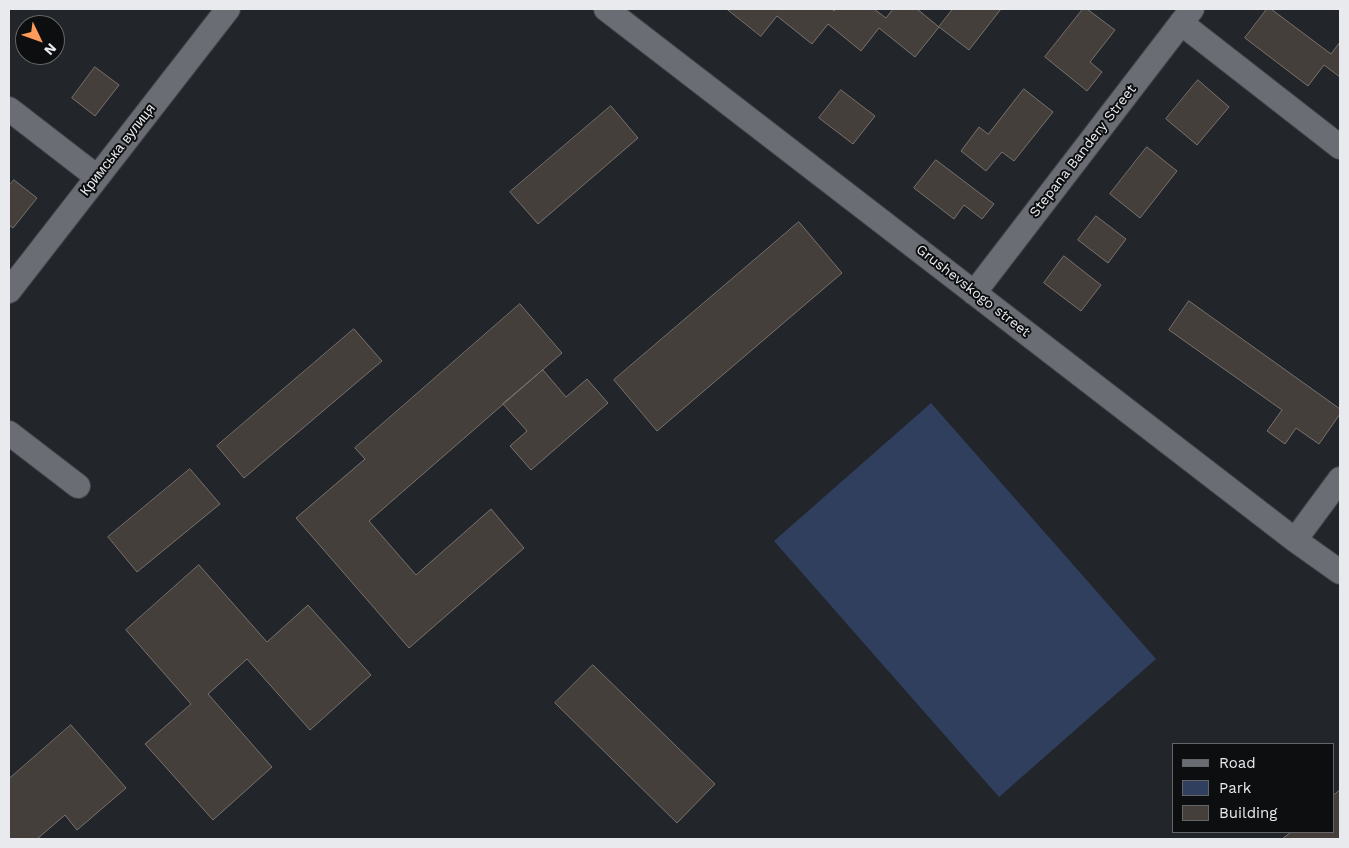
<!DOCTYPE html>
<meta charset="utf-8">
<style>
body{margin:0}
#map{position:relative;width:1349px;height:848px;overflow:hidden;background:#22252a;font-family:"Work Sans",sans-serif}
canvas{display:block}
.frame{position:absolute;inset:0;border:10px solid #e8eaee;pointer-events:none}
.legend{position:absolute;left:1172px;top:743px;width:162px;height:90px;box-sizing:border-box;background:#0d0e10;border:1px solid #656669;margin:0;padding:6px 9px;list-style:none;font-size:15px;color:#e8eaee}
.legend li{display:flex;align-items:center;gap:10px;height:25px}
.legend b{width:25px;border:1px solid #656669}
.north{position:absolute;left:15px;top:15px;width:50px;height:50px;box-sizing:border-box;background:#0d0e10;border:1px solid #656669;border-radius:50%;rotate:132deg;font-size:14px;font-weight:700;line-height:20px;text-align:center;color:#e8eaee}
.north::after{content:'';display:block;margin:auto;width:18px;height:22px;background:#ff9b5a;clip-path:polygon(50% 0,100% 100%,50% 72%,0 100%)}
</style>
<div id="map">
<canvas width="1349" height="848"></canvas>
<div class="frame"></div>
<ul class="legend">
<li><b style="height:6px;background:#6a6d74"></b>Road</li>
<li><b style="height:14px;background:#303f5e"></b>Park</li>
<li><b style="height:14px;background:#453f3b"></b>Building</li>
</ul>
<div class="north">N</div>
</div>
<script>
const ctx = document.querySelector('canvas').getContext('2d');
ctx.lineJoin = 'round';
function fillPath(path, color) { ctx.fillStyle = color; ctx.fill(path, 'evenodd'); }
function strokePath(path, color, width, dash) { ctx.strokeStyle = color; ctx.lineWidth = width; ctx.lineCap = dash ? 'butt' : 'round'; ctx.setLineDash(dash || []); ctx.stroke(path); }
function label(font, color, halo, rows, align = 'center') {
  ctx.font = font + ' "Work Sans",sans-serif'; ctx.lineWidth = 4; ctx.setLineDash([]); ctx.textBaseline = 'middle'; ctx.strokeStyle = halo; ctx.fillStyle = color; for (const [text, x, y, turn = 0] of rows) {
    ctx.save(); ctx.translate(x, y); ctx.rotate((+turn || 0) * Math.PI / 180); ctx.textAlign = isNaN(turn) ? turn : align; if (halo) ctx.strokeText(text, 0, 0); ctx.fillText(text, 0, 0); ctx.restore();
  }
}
const green = new Path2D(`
 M931,403l225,256 -157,138 -225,-256z`);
const building = new Path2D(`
 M727,9h105l2,2 2,-2h38l12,9 7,-9h24l22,18 -24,30 -36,-29 -18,23 -33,-27 -16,20 -35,-28 -16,20z
 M953,9h48l-32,41 -30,-23z
 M1083,9h4l28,21 -25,32 12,10 -15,19 -42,-34z
 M1267,9h4l60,45 9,-12v35l-16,-12 -16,21 -63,-48z
 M95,67l24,18 -24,31 -23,-18z
 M1198,80l31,27 -32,38 -31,-26z
 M1024,89l29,23 -39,49 -12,-9 -16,19 -25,-20 18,-24 9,7z
 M841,90l34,26 -22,28 -34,-26z
 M611,106l27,32 -100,86 -28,-32z
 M1147,147l30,24 -37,47 -30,-24z
 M936,160l58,44 -12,15 -18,-14 -10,14 -40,-31z
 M14,180l23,18 -24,30 -4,-3v-39z
 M1096,216l30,23 -18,24 -30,-23z
 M799,222l43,51 -185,158 -43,-51z
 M1064,256l37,29 -20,26 -37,-28z
 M1189,301l151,108v5l-21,30 -23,-16 -11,16 -18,-13 15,-21 -113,-80z
 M520,304l42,49 -193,168 47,54 75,-66 33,39 -115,100 -113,-130 69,-59 -10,-11z
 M354,329l28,32 -138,117 -27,-32z
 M543,370l23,27 21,-18 21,24 -77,67 -21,-24 17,-15 -24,-27z
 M190,469l30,35 -83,68 -29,-35z
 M199,565l68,77 41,-37 63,70 -61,55 -63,-71 -39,35 64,73 -59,53 -68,-76 46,-40 -65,-74z
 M593,665l122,119 -38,39 -122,-120z
 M71,725l55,63 -49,42 -12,-15 -28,24h-28v-60z
 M1340,790v49h-58l9,-7h42v-36z`);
const minor = new Path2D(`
 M606,9l689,531 45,32
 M1181,23l159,124
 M9,109l88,68
 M9,291l219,-282
 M974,293l218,-284
 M9,433l69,53
 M1295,540l45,-61`);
const streetNames = [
 ["Кримська вулиця",118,150,-52],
 ["Stepana Bandery Street",1083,151,-52],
 ["Grushevskogo street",973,291,38]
];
fillPath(green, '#303f5e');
fillPath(building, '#453f3b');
strokePath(building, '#79726e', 1);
strokePath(minor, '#414348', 26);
strokePath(minor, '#6a6d74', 24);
label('14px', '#e8eaee', '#0d0e10', streetNames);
</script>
